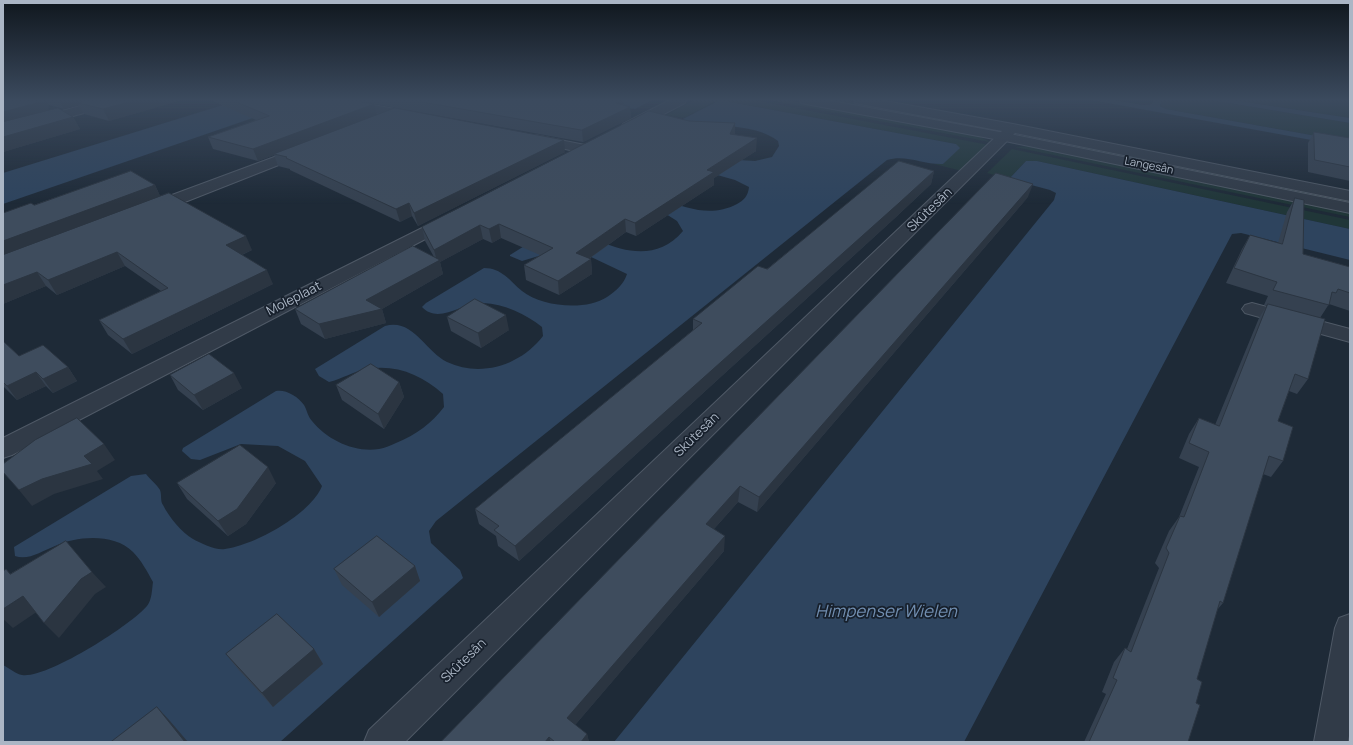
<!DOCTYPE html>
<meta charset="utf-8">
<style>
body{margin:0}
#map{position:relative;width:1353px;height:745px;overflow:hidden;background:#1e2a37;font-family:Manrope,sans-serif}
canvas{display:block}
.frame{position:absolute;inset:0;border:4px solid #abb6c5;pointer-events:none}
</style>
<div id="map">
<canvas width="1353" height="745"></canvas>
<div class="frame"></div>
</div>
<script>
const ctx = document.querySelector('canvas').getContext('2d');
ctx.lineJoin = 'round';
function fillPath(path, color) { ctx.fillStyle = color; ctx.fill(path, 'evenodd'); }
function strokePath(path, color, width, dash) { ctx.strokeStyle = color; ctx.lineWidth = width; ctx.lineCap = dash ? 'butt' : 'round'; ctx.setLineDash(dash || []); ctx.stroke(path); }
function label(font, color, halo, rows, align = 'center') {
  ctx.font = font + ' Manrope,sans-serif'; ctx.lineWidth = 3.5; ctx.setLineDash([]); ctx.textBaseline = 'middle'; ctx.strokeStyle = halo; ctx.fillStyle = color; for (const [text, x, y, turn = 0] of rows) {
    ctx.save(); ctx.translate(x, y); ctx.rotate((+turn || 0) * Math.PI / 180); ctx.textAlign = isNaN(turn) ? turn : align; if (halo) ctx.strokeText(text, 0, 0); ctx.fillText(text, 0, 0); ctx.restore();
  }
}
const green = new Path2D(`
 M694,100h60l235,45 -27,26 -28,-7h9l13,-20 -231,-43 -11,1 -30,16 -18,-3z
 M768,100h19l192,36 11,6z
 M826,100h19l156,30 -4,1z
 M1162,100h48l140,23v19l-184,-33 -6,-3z
 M1234,100h116v18z
 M1027,134l323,65v4l-322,-65 -3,-2z
 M1028,146l322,66v5l-335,-70z
 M1012,149l338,71v9l-313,-68h-11l-17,18 -22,-6z`);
const water = new Path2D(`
 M239,100h66l-302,104v-31z
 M584,100h69l-18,9z
 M720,100l236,44 4,4 -17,16c-19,1 -37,-10 -56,-4l-451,361 -7,10 2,12 29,27 3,8 -183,164h-277v-77c6,3 13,9 19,10 25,4 109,-50 125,-69 5,-6 5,-17 6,-24 -6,-11 -12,-22 -20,-30 -19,-19 -56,-16 -78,-6 -13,5 -27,15 -40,10l-1,-9 117,-71 15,-2c4,5 11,11 14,16 2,5 0,11 3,15 6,12 19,28 30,34 7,4 24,12 32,10 30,-4 86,-35 97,-63l-17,-25 -27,-15 -37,-2 -41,16 -9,-1 -9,-8 1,-3 93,-57c9,-2 22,5 28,14 3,5 4,12 8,16 15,19 43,32 67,28 6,-1 12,-4 17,-6 20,-8 36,-20 48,-36l-1,-13c-21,-19 -47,-30 -76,-25 -13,2 -25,10 -38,13l-10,-6 -4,-7 70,-43c28,-8 40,25 62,36 34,16 74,3 96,-26l-1,-9c-16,-13 -38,-23 -59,-24 -21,-1 -44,22 -61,4l4,-4 58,-35c18,0 26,13 38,23 20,16 64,20 85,6 9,-6 17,-13 20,-23l-38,-18 -37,-4 -30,9 -12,-5v-1l51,-32c38,18 87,49 122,8l-6,-10 -11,-7 -1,-14c24,9 47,17 72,4 7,-4 11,-8 12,-17l-14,-7 -32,-9 -15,-14 67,4 17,-4 7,-11 -1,-5c-23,-19 -76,-15 -105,-17z
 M1091,100h22l31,5 8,-1 1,-4h9l-2,6 6,3 184,33v5z
 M1210,100h24l116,18v5z
 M1026,161h11l313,68v31l-109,-27 -9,1 -268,508h-350l440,-542 2,-7 -6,-3 -41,-11z`);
const minor = new Path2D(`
 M102,100h20l-1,3 -118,32v-8z
 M346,100l71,13 5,1 2,3 -2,3 -5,1 -76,-14 -2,-3z
 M670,100h16l-1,3 -52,27h-10l-2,-3 2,-3z
 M854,100h26l133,24 337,67v10l-335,-68 -610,609h-41l5,-12 633,-599 -142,-27 -5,-1z
 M535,135l55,11 2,3 -2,3 -5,1 -55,-11 -2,-3 2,-3z
 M304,146l5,1 2,3 -2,3 -152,60 -6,1 -6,-1 -2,-4 2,-4z
 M450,214l6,1 2,4 -2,4 -444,232 -9,3v-20z
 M1252,303l98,26v13l-105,-29 -3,-4 3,-4z
 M1350,614v116l-2,12h-34l21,-114 4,-10z`);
const tertiary = new Path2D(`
 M800,100h26l179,33 345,70v10l-345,-72 -199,-37 -5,-1z`);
const wall = new Path2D(`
 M3,100h179l-73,21 -25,-7 -5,-9 -15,4 -15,-4 -1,3 1,2 24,7 7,12 -77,23z
 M210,100h142l22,4 2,11 189,37 -147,74 -6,-10 -12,6 -110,-52v-1l-12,-3 -4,-11 -16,6 -45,-12 -5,-12 48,-17z
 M352,100h271v5l7,2 1,11 -48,24z
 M1314,132l36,6v43l-42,-9v-29z
 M735,135l21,16 -42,27v7l-78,51 -10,-4 -37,27h2l1,15 -33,21 -33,-15 -2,-15 16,-10 -39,-17 -9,5 -9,-4 -43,23 3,12 -61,35 4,14 -61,16 -24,-15 -6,-15 139,-52 -9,-16 -3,-14z
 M934,171l-3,13 -35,33 -377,344 -21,-15 -2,-10 -17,-12 -4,-15 218,-179v-11l74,-50z
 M155,185l5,11 92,54 -10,5 31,29 -141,70 -24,-19 -9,-15 62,-29 -36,-25 -68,29 -11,-9 -43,18v-91l31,-8z
 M1028,197l-271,315 -19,-10 -24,27 10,22 -149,174 12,9 2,8h-148z
 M1295,198l8,56 47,13v44l-21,-7 -9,14 -12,61 -11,15 -8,-3 -11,30 5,40 -12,16 -8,-3 -40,129 -6,7 -20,69 -1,24 -8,39h-104l22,-48 -4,-2 12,-30 11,-14 2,1 32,-81 -4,-5 14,-32 10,-14 20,-50 -20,-9 10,-24 10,-16 16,7 44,-107 8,-13h-3l4,-9 -42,-13 16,-34 8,-14 28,8 9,-31z
 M447,317l62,13 -28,18 -30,-17z
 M3,341l16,15 49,11 9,14 -24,12 -7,-7 -29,14 -14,-14z
 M170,375l72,13 -39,22 -25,-20z
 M399,382l5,15 -20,32 -42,-29 -6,-15z
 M177,483h99l-30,41 -18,12 -41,-37z
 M415,566l5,15 -41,36 -37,-32 -8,-16z
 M314,649l9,15 -50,43 -36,-39 -11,-14z`);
const shadedWall = new Path2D(`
 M41,100h5l3,5 -1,3 3,4 -48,13v-13z
 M59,100h38l-19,3 1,2 -15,4z
 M136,100h46l-73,21 -6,-12z
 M622,100h1l1,10 6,-3 1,11 -48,24 -1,-12 34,-27z
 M374,104l3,11 -103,39v1l-16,6 -5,-12z
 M73,117l7,12 -77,23v-15z
 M735,123v13l-5,-2z
 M757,138l-1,13 -42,27v7l-78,51 -1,-13 72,-53z
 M564,140l1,12 -147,74 -4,-13z
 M934,171l-3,13 -35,33 -377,344 -4,-15z
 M1033,184l-5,13 -271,315 2,-15z
 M155,185l6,13 -158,60v-17z
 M409,203l3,13 -12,6 -4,-13z
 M625,219l1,13 -49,35 -1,-14z
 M499,224l2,14 -9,5 -3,-14z
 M480,225l3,14 -43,23 3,12 -61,35 4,14 -61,16 -6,-15 47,-24 71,-39 -3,-11z
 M246,236l6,14 -20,9 -6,-14z
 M117,252l8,14 -68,29 -9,-15z
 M591,259l1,15 -33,21 -1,-14z
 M267,270l6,14 -141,70 -9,-15z
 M37,272l9,14 -43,18v-19z
 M506,315l3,15 -28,18 -3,-15z
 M68,367l9,14 -24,12 -10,-14z
 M36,372l10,14 -29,14 -10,-14z
 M234,373l8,15 -39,22 -9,-15z
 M399,382l5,15 -20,32 -6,-15z
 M104,444l11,16 -18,11 6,8 -49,15 -22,12 -13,-16z
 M268,467l8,16 -30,41 -18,12 -10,-15z
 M740,486l-2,16 -33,37 1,-15z
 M725,536l-1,15 -154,180 -3,-13z
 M415,566l5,15 -41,36 -7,-15z
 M92,572l14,15 -11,7 -36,44 -15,-15 37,-44z
 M23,596l15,15 -25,17 -10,-9v-10z
 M314,649l9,15 -50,43 -11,-14z
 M157,707l13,14 18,21h-3z
 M587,734l2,8h-8z
 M549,737l2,5h-6z`);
const building = new Path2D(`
 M3,100h39l2,1 -41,11z
 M89,100h47l-33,9 -25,-6z
 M232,100h120l22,4 -121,45 -45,-12 61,-21z
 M411,100h211l-6,3 14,4 -48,23z
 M58,108l15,9 -70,20v-15z
 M395,108l169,32 -150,73 -5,-10 -13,6 -110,-51 1,-1 -13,-3z
 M649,111l40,10 46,2 -5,11 27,4 -50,32 7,2 -79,51 -10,-4 -49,34 15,6 -33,22 -34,-16 29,-17 -54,-24 -10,5 -9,-4 -46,25 -12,-23z
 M1314,132l36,6v29l-35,-7z
 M899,161l35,10 -35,32 -384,343 -21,-16 5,-4 -24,-17 227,-186 -9,-4 65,-53 9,3z
 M131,171l24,14 -152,56v-28l28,-10 3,2z
 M996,173l37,11 -274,313 -19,-11 -34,38 19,12 -158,182 20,16 -6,8h-26l-6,-5 -4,5h-104z
 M169,193l77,43 -20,9 41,25 -144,69 -24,-19 69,-32 -51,-36 -69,28 -11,-8 -34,13v-30z
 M1295,198l9,2 -1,54 47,13v26l-12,-4 -2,4 -4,-1 -3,13 -56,-15 4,-8 -43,-14 16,-33 32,9z
 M413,246l27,14 -74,40 16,9 -63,15 -24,-15z
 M475,299l31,16 -28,18 -31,-16z
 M1268,304l57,15 -17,60 -13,-5 -17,47 15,6 -10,34 -14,-5 -46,147 -3,-2 -23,78 5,3 -6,21 4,2 -12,37h-99l28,-62 -4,-2 12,-30 6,4 38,-99 -3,-5 14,-32 4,1 25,-65 -20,-9 10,-25 20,8z
 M3,341l16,15 24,-11 25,22 -25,12 -7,-7 -29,14 -4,-4z
 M209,354l25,19 -40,22 -24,-20z
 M371,364l28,18 -21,32 -42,-29z
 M77,418l27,26 -20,12 8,8 -50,15 -23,11 -16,-18v-8l32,-24z
 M240,445l28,22 -31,42 -19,12 -41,-38z
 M377,536l38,30 -43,36 -38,-33z
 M66,541l26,31 -11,7 -37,44 -21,-27 -20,13v-38l3,-2 4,5z
 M277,614l37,35 -52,44 -36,-39z
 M157,707l28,35h-74z`);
const farStreetnames = [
 ["Langesân",1149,166,11]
];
const streetNames = [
 ["Skûtesân",930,210,-44],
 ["Moleplaat",294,299,-27],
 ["Skûtesân",697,435,-44],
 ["Skûtesân",464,661,-44]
];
const nearWaternames = [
 ["Himpenser Wielen",886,612]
];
fillPath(green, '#203638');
fillPath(water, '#2e445e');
strokePath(minor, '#4f5966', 2);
strokePath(tertiary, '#4f5966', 2);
fillPath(minor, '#313b48');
fillPath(tertiary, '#313b48');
fillPath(wall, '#354150');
fillPath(shadedWall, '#2b3541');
fillPath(building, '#3e4c5d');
strokePath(building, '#2b3541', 1);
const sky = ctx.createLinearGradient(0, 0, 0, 204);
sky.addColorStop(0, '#10171e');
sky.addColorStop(0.49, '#3b4a5e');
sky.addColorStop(1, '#3b4a5e00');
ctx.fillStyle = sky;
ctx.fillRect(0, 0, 1353, 204);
label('11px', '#abb6c5', '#17202c', farStreetnames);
label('13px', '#abb6c5', '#17202c', streetNames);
label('italic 17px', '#718eb0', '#17202c', nearWaternames);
</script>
